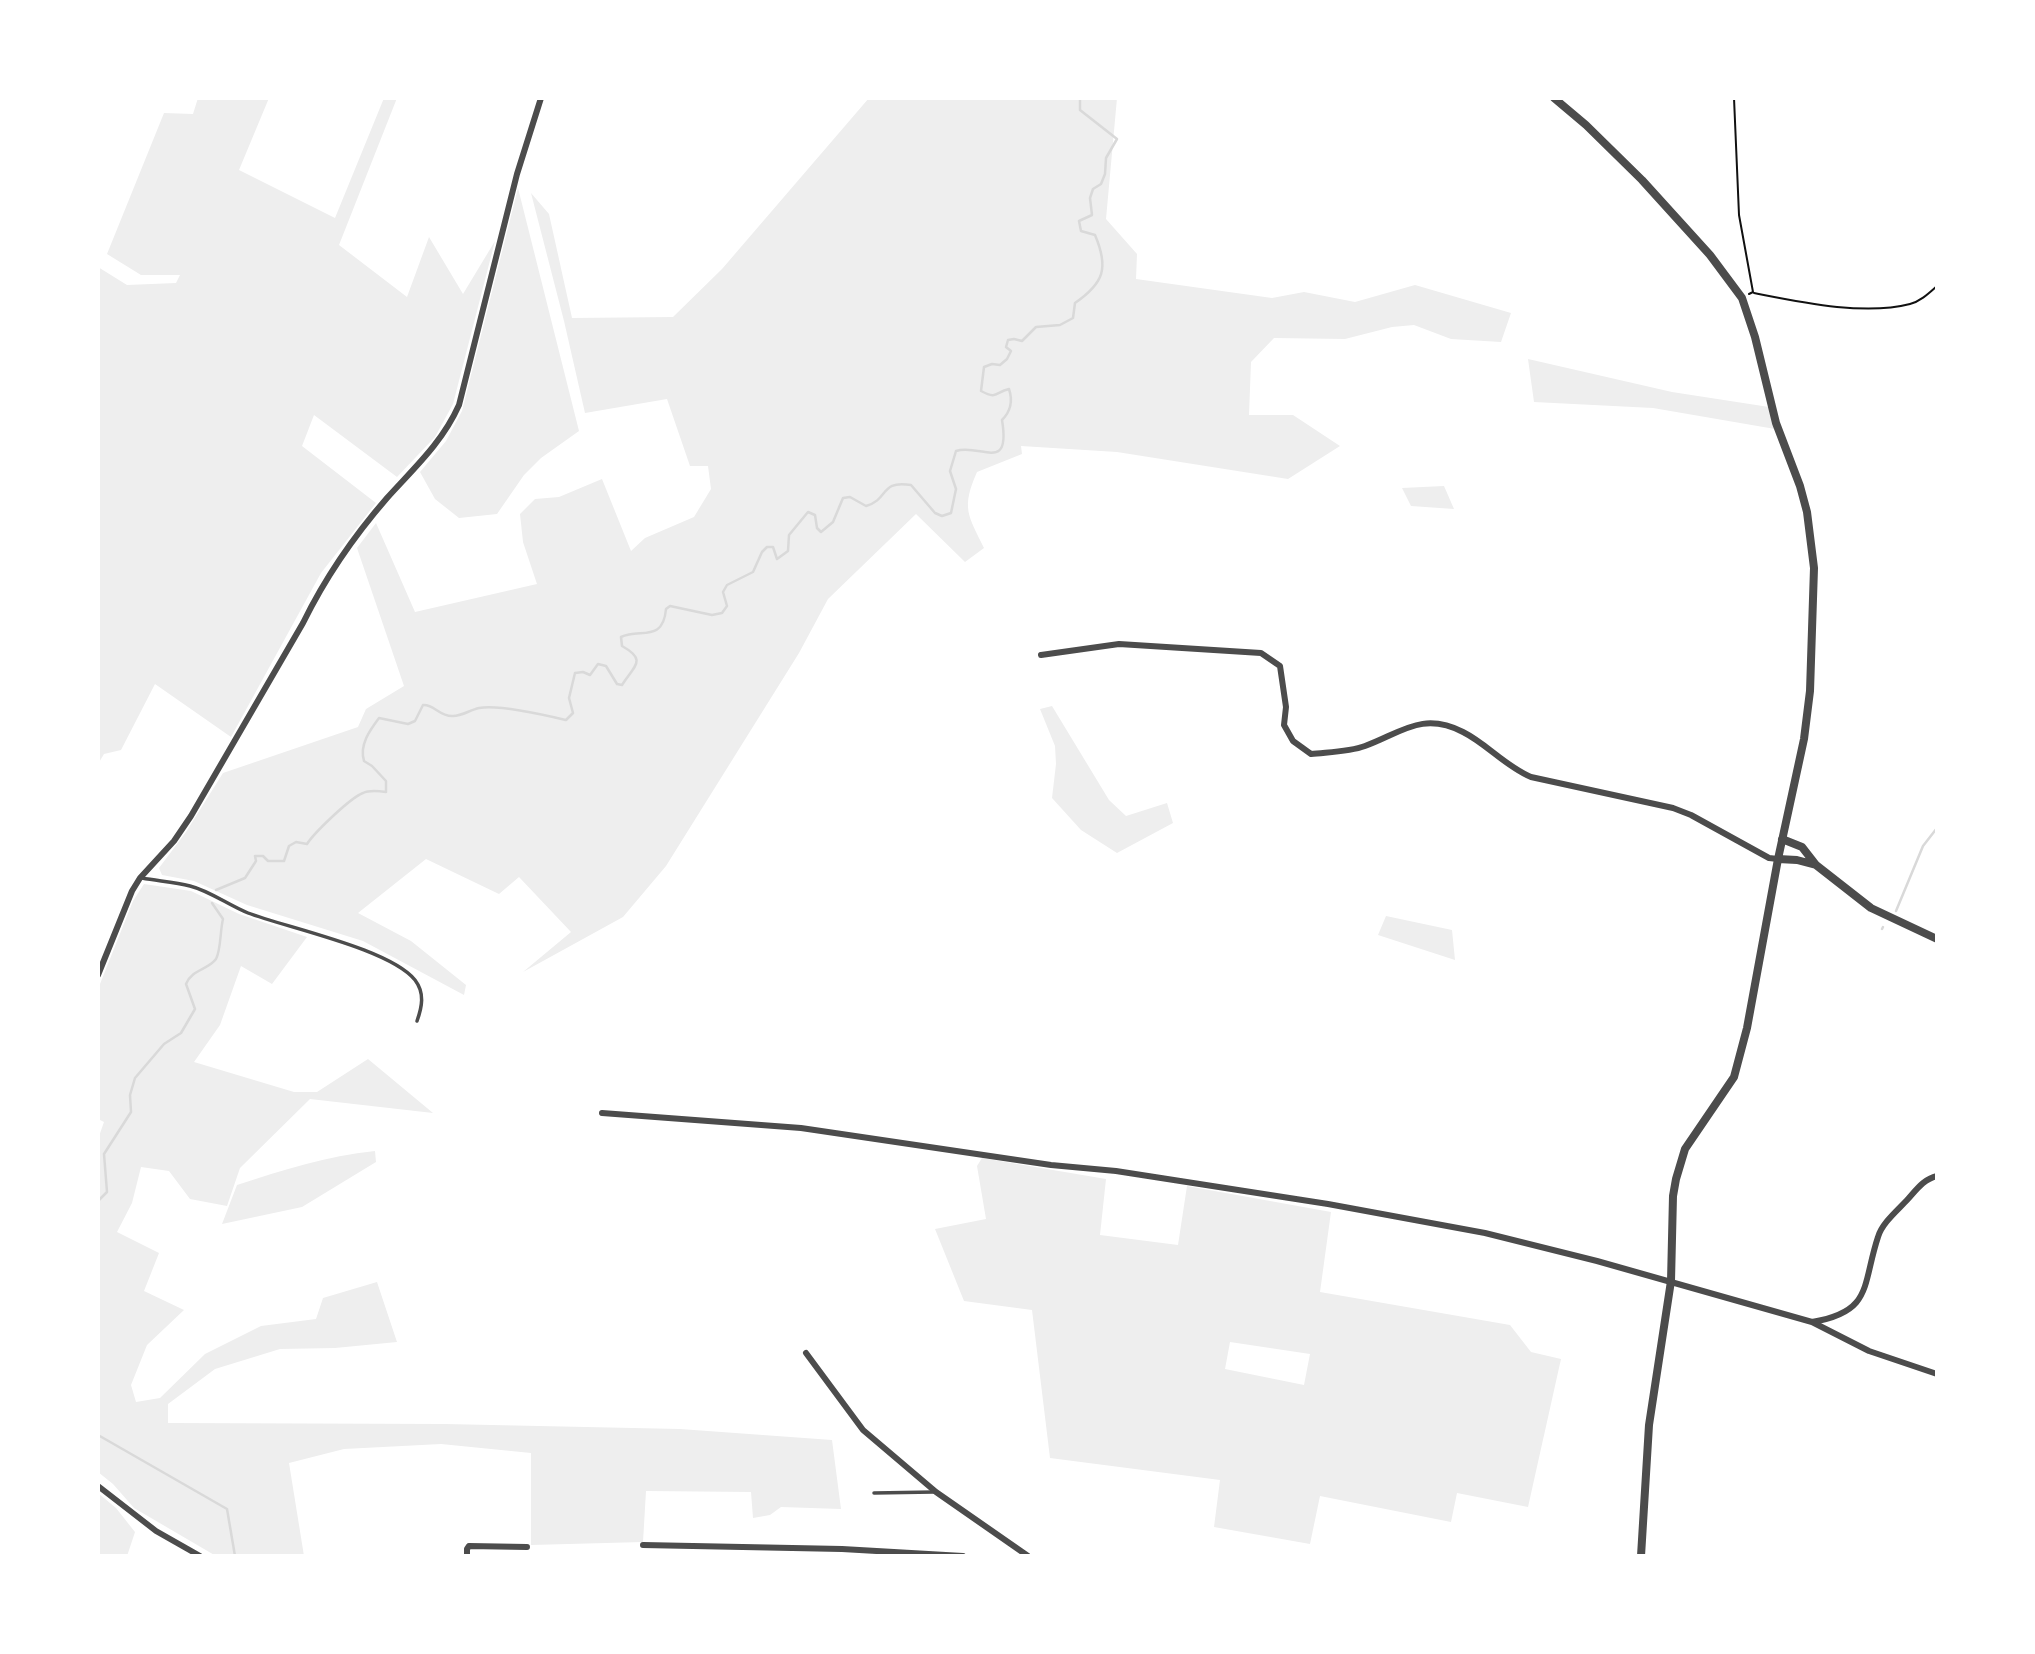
<!DOCTYPE html>
<style>
body{margin:0}
#map{position:relative;width:2035px;height:1654px;overflow:hidden;background:#fff;font-family:Figtree,sans-serif}
canvas{display:block}
.frame{position:absolute;inset:0;border:100px solid #fff;pointer-events:none}
</style>
<div id="map">
<canvas width="2035" height="1654"></canvas>
<div class="frame"></div>
</div>
<script>
const ctx = document.querySelector('canvas').getContext('2d');
ctx.lineJoin = 'round';
function fillPath(path, color) { ctx.fillStyle = color; ctx.fill(path, 'evenodd'); }
function strokePath(path, color, width, dash) { ctx.strokeStyle = color; ctx.lineWidth = width; ctx.lineCap = dash ? 'butt' : 'round'; ctx.setLineDash(dash || []); ctx.stroke(path); }
const green = new Path2D(`
 M198,98h71l-30,72 96,48 49,-120h13l-58,147 68,52 22,-60 34,57 32,-53 -42,163 -18,33 -38,40 -83,-62 -12,31 74,57 -55,70 -90,164 -76,-53 -34,66 -17,4 -6,10v-497l29,18 49,-2 4,-8h-39l-34,-21 57,-141 29,1z
 M869,98h248l-11,121 31,35 -1,25 136,19 32,-6 51,10 60,-17 96,28 -10,29 -50,-3 -37,-14 -22,2 -47,12 -71,-1 -23,24 -2,53h44l47,31 -52,33 -171,-27 -96,-6 1,8 -45,18c-16,36 -9,43 7,76l-19,14 -49,-48 -88,85 -29,54 -133,213 -43,51 -100,55 48,-40 -52,-55 -20,17 -73,-35 -68,54 53,28 55,44 -2,10 -101,-54 -116,-36 -53,-24 -32,-6 -3,-7 27,-36 37,-59 135,-46 8,-18 38,-23 -47,-138 19,-25 39,89 122,-28 -14,-42 -3,-28 15,-15 24,-2 43,-18 29,72 14,-13 49,-21 17,-28 -3,-23h-18l-23,-67 -82,14 -21,-92 -33,-128 18,21 23,104 101,-1 49,-48z
 M518,188l61,243 -38,27 -17,17 -27,39 -38,4 -24,-19 -15,-27 26,-31 16,-30z
 M1528,359l144,33 97,15 6,22 -122,-21 -119,-6z
 M1444,486l10,23 -43,-3 -9,-18z
 M1052,706l57,94 17,16 41,-13 6,20 -56,30 -36,-23 -29,-32 4,-34 -1,-18 -15,-37z
 M144,884l47,7 48,23 68,23 -35,47 -31,-18 -21,59 -26,37 100,30h23l51,-33 65,54 -123,-14 -70,69 -13,38 -37,-7 -21,-28 -28,-4 -9,36 -15,29 42,21 -15,38 40,19 -37,35 -16,40 5,17 24,-4 45,-44 56,-28 55,-7 7,-21 54,-16 20,60 -62,6 -55,1 -65,20 -47,35v19l277,1 235,5 152,11 9,69 -60,-2 -11,8 -17,3 -2,-26 -105,-1 -3,51 -112,3v-92l-90,-9 -97,5 -55,14 15,93h-88l-82,-48 -21,-24 -15,-12v-333l6,-17 -6,-3v-130l35,-88z
 M1386,916l66,14 3,30 -77,-25z
 M375,1151l1,11 -74,45 -80,17 15,-39c46,-15 90,-29 138,-34z
 M982,1158l124,21 -6,56 78,10 9,-59 144,26 -11,80 190,33 21,27 30,7 -33,148 -71,-14 -6,29 -131,-26 -10,48 -96,-17 6,-47 -170,-22 -18,-148 -68,-9 -29,-72 51,-10 -9,-53zM1230,1342l80,12 -6,31 -79,-16z
 M98,1493l18,15 19,24 -8,24h-29z`);
const stream = new Path2D(`
 M216,890l29,-12 11,-17 -1,-5h8l5,5h16l5,-15 7,-4 11,2c7,-11 43,-46 56,-51 6,-3 16,-2 23,-1v-11l-14,-15 -8,-5c-5,-16 6,-31 15,-43l29,6 7,-3 8,-16c11,-1 17,12 30,11 9,0 17,-6 26,-8 20,-4 66,7 87,12l7,-7 -4,-15 6,-25 8,-1 7,3 8,-11 8,2 11,18 5,1c13,-20 25,-25 0,-39l-1,-9c19,-9 42,6 45,-28l4,-3 42,9 10,-2 5,-7 -4,-14 4,-7 26,-13 9,-20 5,-5h6l4,12 11,-8 1,-16 19,-23 7,3 2,13 4,4 12,-10 10,-24 7,-1 16,9c24,-7 13,-26 45,-21l24,28 7,3 9,-3 5,-24 -6,-18 6,-20c24,-8 55,23 46,-31 9,-9 11,-19 7,-31 -14,3 -11,11 -28,2l3,-24 8,-3 8,1 7,-6 4,-8 -5,-4 2,-7 6,-1 8,2 14,-14 24,-2 13,-7 2,-15c29,-20 34,-35 20,-68l-14,-4 -2,-10 13,-6 -2,-17 3,-9 8,-5 4,-10 1,-16 11,-19 -37,-29v-12
 M1896,911l27,-65 14,-18
 M1882,929l1,-2
 M98,1201l9,-9 -3,-38 27,-42 -1,-17 5,-17 29,-34 17,-11 14,-24 -9,-25c6,-15 22,-14 30,-25 5,-9 4,-28 7,-40l-11,-16
 M98,1435l129,74 8,47`);
const path = new Path2D(`
 M1734,98l5,117 14,77 -4,2
 M1754,293c46,9 110,23 156,11 11,-3 19,-11 27,-18`);
const service = new Path2D(`
 M142,878c16,3 32,4 48,8 20,5 38,19 58,27 40,15 142,36 167,67 10,13 7,27 2,41
 M874,1493l60,-1`);
const minor = new Path2D(`
 M1041,655l78,-11 142,9 19,13 6,41 -2,18 9,16 18,13c17,-2 38,-2 54,-8 36,-13 57,-35 98,-14 24,12 42,34 68,45l142,31 18,7 78,43 9,1
 M98,975l34,-84 8,-13 34,-37 17,-25 112,-193c22,-45 51,-87 84,-125 27,-30 55,-55 72,-93l58,-231 24,-76
 M602,1113l199,15 250,37 65,6 212,33 157,29 112,28 215,61 57,29 68,23
 M1812,1322c61,-10 50,-37 66,-85 4,-14 20,-27 30,-38 9,-10 16,-20 29,-23
 M806,1353l57,77 73,62 92,64
 M98,1486l58,45 44,25
 M643,1545l199,4 121,7
 M467,1556v-7l2,-3 58,1`);
const tertiary = new Path2D(`
 M1554,98l32,27 56,55 68,75 32,43 13,39 21,86 24,63 7,26 7,56 -4,123 -6,48 -26,120 -31,169 -13,49 -49,72 -9,30 -3,17 -2,85 -22,144 -8,131
 M1782,839l20,8 14,18 55,43 66,31
 M1778,859l19,1 19,5`);
fillPath(green, '#eee');
strokePath(stream, '#d9d9d9', 2.5);
strokePath(path, '#111', 2);
strokePath(service, '#4c4c4c', 3.5);
strokePath(minor, '#4c4c4c', 6);
strokePath(tertiary, '#4c4c4c', 8);
</script>
